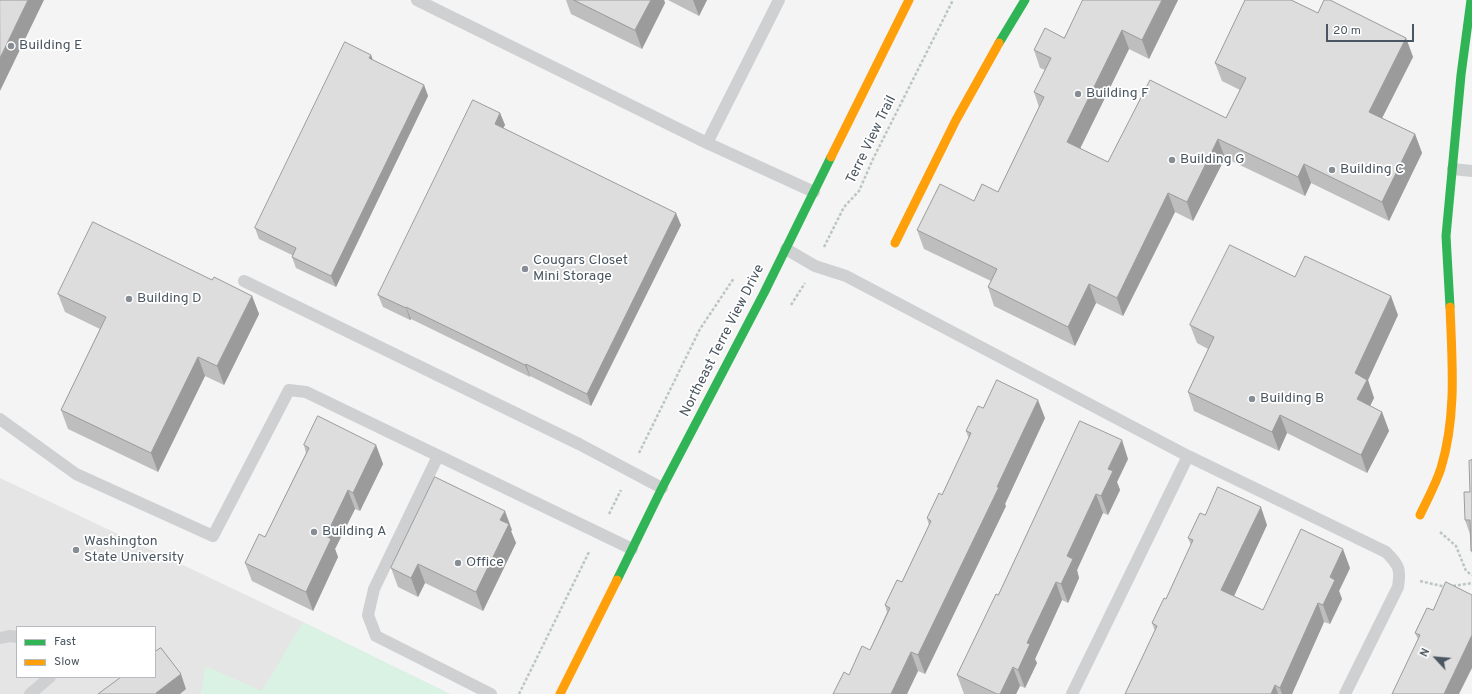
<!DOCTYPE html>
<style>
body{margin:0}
#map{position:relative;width:1472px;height:694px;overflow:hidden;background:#f4f4f4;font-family:Overpass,sans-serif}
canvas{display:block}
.legend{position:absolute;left:16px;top:626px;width:140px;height:52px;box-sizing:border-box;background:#fff;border:1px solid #b7bbc0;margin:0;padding:5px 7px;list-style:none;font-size:12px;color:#4a5661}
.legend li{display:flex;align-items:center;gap:8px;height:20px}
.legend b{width:20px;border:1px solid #b7bbc0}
.north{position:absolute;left:1416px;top:638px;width:40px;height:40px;-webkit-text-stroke:3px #fff;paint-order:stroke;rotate:296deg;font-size:11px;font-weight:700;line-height:16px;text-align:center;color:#4a5661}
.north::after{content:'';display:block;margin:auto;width:14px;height:18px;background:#4a5661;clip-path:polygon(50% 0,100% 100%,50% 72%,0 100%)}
.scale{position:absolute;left:1326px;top:24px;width:88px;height:18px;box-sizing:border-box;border:2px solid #4a5661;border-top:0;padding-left:5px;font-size:12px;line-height:14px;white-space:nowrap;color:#4a5661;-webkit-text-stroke:3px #fff;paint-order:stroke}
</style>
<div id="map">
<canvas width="1472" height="694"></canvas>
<ul class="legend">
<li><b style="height:5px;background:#30b455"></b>Fast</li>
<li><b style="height:5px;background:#ff9f0a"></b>Slow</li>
</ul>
<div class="north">N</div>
<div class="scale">20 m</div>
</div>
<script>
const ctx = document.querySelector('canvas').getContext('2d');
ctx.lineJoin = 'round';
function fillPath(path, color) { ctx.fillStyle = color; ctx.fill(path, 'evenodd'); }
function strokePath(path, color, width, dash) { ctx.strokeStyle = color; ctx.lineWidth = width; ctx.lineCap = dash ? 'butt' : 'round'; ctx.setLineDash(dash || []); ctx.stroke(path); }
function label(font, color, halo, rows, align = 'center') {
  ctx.font = font + ' Overpass,sans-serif'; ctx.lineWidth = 3.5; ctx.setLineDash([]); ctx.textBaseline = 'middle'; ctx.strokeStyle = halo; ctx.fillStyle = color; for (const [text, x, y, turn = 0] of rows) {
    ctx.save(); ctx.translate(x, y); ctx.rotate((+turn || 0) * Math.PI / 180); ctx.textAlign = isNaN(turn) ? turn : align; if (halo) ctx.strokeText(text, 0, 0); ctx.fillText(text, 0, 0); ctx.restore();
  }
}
const education = new Path2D(`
 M0,478l303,144 147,72h-450zM17,627h138v50h-138z`);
const green = new Path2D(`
 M303,622l147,72h-249l4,-28 57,25z`);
const path = new Path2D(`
 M824,247l20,-40 15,-16 14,-32 80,-159
 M791,305l14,-22
 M639,453l61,-124 34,-51
 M609,514l12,-24
 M1440,532l16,14 10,25 6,4
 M1420,581l26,6
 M1453,586l19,-3
 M519,694l70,-142`);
const lane = new Path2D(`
 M417,0l290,143 107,49
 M707,143l72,-143
 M1453,169l19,2
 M786,249l29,17 31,10 342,180 198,96c13,13 15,17 12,35l-53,107
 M244,281l335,163 83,44
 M0,419l76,55 137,62 76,-146 17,2 326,157
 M438,456l-64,133 -6,26 8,21 115,58
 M0,638l10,-2 7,1
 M30,694l20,-17
 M1072,694l116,-238`);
const fast = new Path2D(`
 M999,43l26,-43
 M1450,307l-4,-71 15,-161 10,-75
 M617,580l45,-92 102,-195 67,-136`);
const slow = new Path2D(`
 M831,157l78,-157
 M895,243l61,-123 43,-77
 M1420,515c7,-15 16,-31 21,-47 16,-53 11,-107 9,-161
 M560,694l57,-114`);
const wall = new Path2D(`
 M566,0h98l1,3 -23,46 -71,-35z
 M668,0h39l-8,16z
 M1178,0l-29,59 -20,-10 -49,99 28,14 118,-44 14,-28 -18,-9 -7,-18 103,-50 88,25 7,19 -31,61 33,16 7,19 -33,68 -78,-38 -6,13 -80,-38 -32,63 -18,-9 -52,104 -27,-13 -21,43 -81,-40 -6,-19 3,-6 -67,-32 -7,-19 57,-29 24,-9 41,-85 -5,-15 11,-22 -5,-2 -6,-18 30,-12z
 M371,55l2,5 51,25 4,11 -92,191 -40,-19 -4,-11v-2l-33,-16 -4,-11z
 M500,113l5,12 -2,3 178,97 -90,181 -61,-30v1l-119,-58 -1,1 -27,-13 -5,-12z
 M1295,277l103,38 -30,65 6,18 -4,8 12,6 7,19 -22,42 -80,-40 -8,18 -85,-40 -6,-19 20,-43 -11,-6 -7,-18z
 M212,280l40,16 7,18 -35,71 -19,-9 -47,96 -90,-43 -7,-19 39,-81 -35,-17 -7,-18z
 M983,408l62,10 -40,86 1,2 -81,168 -7,-3 -11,23h-74l37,-44 17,-38 -2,-7 17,-23 27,-57 -2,-7 15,-23 27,-56 -3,-8z
 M304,445h72l7,19 -23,47 -5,-2 -20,40 3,8 -25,54 -61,-30 -7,-18 20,-26 41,-84z
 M1128,459l-11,23 3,8 -12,25 -5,-2 -26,57 2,8 -11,25 -6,-3 -27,59 2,4 -12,25 -5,-2 -4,8h-52l-7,-19 41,-80z
 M1472,460v93l-1,-2v-14l-6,-17 5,-28z
 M1205,515l62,10 -33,71 29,14 87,-42 -11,23 3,8 -12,25 -6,-2 -32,72h-167l30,-63 -3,-8 14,-24 25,-54 -3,-7z
 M512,530l-1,1 5,12 -33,68 -58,-28 -7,14 -20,-10 -7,-19z
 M1427,608l32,86 -41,-55 -3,-6z`);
const shadedWall = new Path2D(`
 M28,0h16l-44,91v-33z
 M651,0h13l1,3 -23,46 -7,-19z
 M693,0h14l-8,16z
 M1162,0h16l-29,59 -7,-19z
 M1122,30l7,19 -55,112 -7,-19z
 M1406,38l7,19 -37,73 -7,-18z
 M371,55l4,12 -6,-9z
 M424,85l4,11 -92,191 -5,-11z
 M500,113l5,12 -6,11 -4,-12z
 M1415,134l7,19 -33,68 -7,-19z
 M1218,139l7,19 -32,63 -6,-19z
 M1304,164l7,19 -6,13 -7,-19z
 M1168,193l7,19 -52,104 -6,-18z
 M676,213l5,12 -90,181 -4,-12z
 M1089,284l7,19 -21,43 -7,-19z
 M252,296l7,18 -35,71 -7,-19z
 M1391,296l7,19 -30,65 6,18 -10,20 -7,-19 -2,-26z
 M406,307l5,12 -1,1 -4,-12z
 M198,357l7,19 -47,96 -7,-19z
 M526,364l4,12v1l-5,-12z
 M1038,400l7,18 -40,86 1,2 -81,168 -7,-19z
 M1382,412l7,19 -22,42 -6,-18z
 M1280,415l7,18 -8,18 -7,-19z
 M1122,440l6,19 -11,23 3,8 -12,25 -7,-19 7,-27z
 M376,445l7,19 -23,47 -7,-18z
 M348,490l7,19 -20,40 3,8 -25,54 -7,-19 20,-56z
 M1096,494l7,19 -26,57 2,8 -11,25 -7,-19 6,-28z
 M1261,507l6,18 -39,84 -7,-19z
 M505,511l7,19 -1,1 5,12 -33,68 -7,-19 24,-72z
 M1343,549l7,19 -11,23 3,8 -12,25 -7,-19 7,-28z
 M418,564l7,19 -7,14 -7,-19z
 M1056,582l6,18 -27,59 2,4 -12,25 -7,-18 9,-27z
 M1318,603l6,19 -32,72h-10l-2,-6z
 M1472,635v33l-13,26h-15z
 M911,652l7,19 -11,23h-16z
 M1013,667l7,19 -4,8h-16z
 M181,674l5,15 -6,5h-24v-1z
 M1275,685l3,9h-7z`);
const building = new Path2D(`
 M0,0h28l-28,58z
 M574,0h77l-16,30z
 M1083,0h79l-20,40 -20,-10 -55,112 41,20 42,-82 76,38 20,-40 -31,-15 30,-63h46l27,13 6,-13h6l76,38 -37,74 46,22 -33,68 -78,-38 -6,13 -80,-38 -31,63 -19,-9 -51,105 -28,-14 -21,43 -80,-40 9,-18 -80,-39 23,-46 34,17 8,-17 16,8 46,-95 -10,-5 17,-34 -17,-8 11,-22 19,10z
 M345,42l26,13 -2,3 55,27 -93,191 -39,-19 4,-9 -41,-20z
 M473,100l27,13 -5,11 181,89 -89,181 -61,-30 -1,1 -119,-58v1l-28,-13z
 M93,222l119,58 2,-3 38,19 -35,70 -19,-9 -47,96 -90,-43 45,-93 -48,-23z
 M1230,245l65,32 10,-21 86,40 -36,77 12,7 -10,19 25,13 -21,43 -81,-40 -8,17 -84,-40 26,-55 -24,-12z
 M997,380l41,20 -41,87h2l-81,168 -7,-3 -20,42h-58l11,-22 5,3 13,-29 8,4 20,-42 -5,-3 12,-25 5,2 29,-61 -4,-3 12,-25 3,2 29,-62 -5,-2 12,-25 5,2z
 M318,416l58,29 -23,48 -5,-3 -22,46 5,3 -25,53 -61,-29 14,-29 6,3 44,-89 -5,-3z
 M1080,421l42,19 -14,29 5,2 -12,25 -5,-2 -29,62 6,3 -12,25 -5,-2 -29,61 3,1 -12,26 -5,-3 -13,27h-3l-40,-19 39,-81 2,1z
 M1472,460v91h-1l-1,-31h-5l-1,-28h6l-1,-31z
 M435,477l70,34 -5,9 9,4 -33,68 -58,-28 -7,14 -20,-10z
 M1218,487l43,20 -40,83 42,20 38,-81 42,20 -13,28 5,3 -12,25 -5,-2 -38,85 -5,-3 -4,9h-146l32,-68 -5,-3 12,-25 2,1 27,-59 -5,-2 12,-25 5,2z
 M1446,582l26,13v40l-28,59h-52l28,-59 -5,-2 12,-25 6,2z
 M161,648l20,26 -25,19 1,1h-59l23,-17h34v-25z`);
const markers = [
 [11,46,4,"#868d94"],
 [1078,94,4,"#868d94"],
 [1172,160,4,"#868d94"],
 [1332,170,4,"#868d94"],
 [525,269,4,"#868d94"],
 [129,299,4,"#868d94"],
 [1252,399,4,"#868d94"],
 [314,532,4,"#868d94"],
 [76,550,4,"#868d94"],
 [458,563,4,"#868d94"]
];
const poiNames = [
 ["Building E",19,46],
 ["Building F",1086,94],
 ["Building G",1180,160],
 ["Building C",1340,170],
 ["Cougars Closet",533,261],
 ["Mini Storage",533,277],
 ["Building D",137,299],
 ["Building B",1260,399],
 ["Building A",322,532],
 ["Washington",84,542],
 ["State University",84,558],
 ["Office",466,563]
];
const streetNames = [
 ["Terre View Trail",872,140,-64],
 ["Northeast Terre View Drive",723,341,-63]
];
fillPath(education, '#e6e5e6');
fillPath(green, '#d9f2e3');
strokePath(path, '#bcc7c4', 2.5, [3, 2]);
strokePath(lane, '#ced0d2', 12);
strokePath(fast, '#30b455', 9);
strokePath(slow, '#ff9f0a', 9);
fillPath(wall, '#bebebf');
fillPath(shadedWall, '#9b9b9b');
fillPath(building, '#ddddde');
strokePath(building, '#9b9b9b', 1);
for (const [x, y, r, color] of markers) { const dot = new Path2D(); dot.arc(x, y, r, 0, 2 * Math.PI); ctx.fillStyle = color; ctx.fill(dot); strokePath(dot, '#fff', 1.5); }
label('14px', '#4a5661', '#fff', poiNames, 'left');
label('14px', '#4a5661', '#fff', streetNames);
</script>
